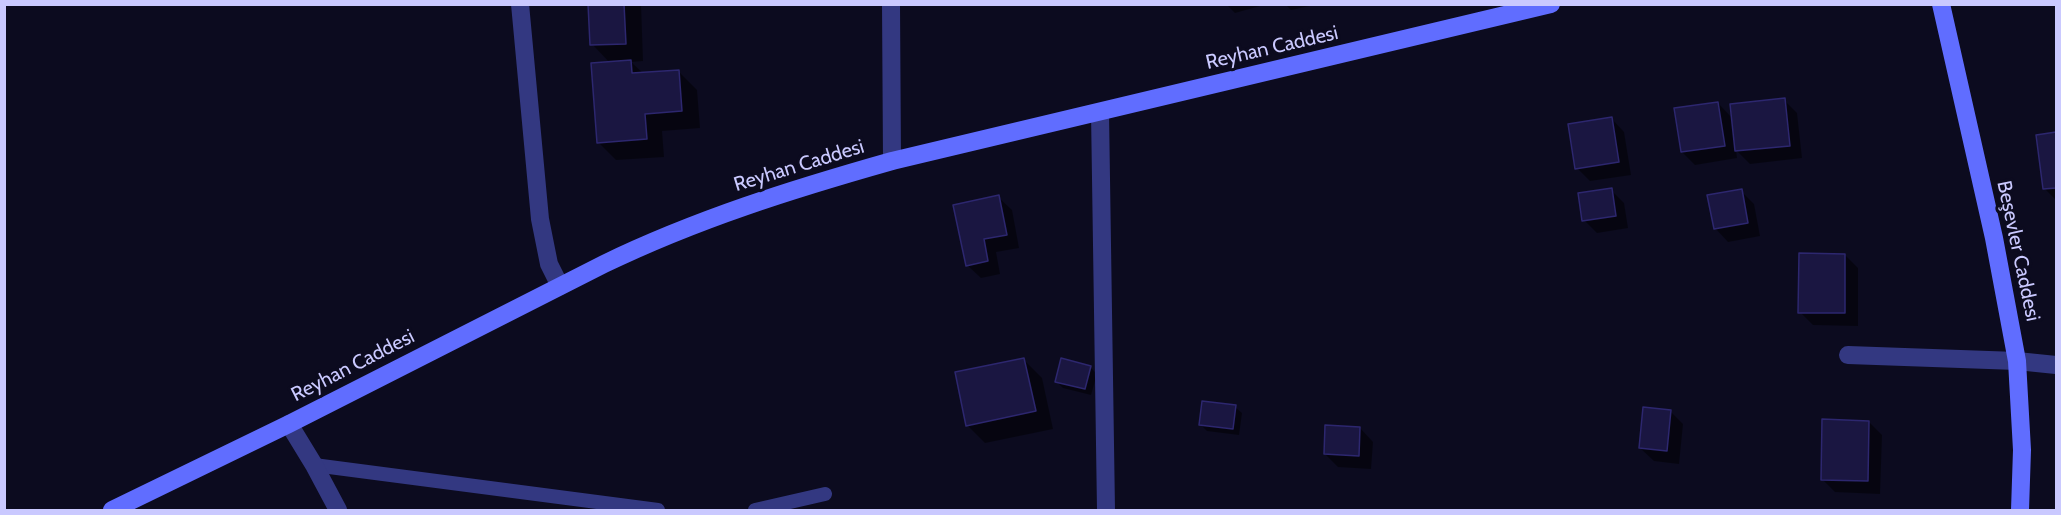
<!DOCTYPE html>
<meta charset="utf-8">
<style>
body{margin:0}
#map{position:relative;width:2061px;height:515px;overflow:hidden;background:#0c0b1f;font-family:Cabin,sans-serif}
canvas{display:block}
.frame{position:absolute;inset:0;border:6px solid #cac9ff;pointer-events:none}
</style>
<div id="map">
<canvas width="2061" height="515"></canvas>
<div class="frame"></div>
</div>
<script>
const ctx = document.querySelector('canvas').getContext('2d');
ctx.lineJoin = 'round';
function fillPath(path, color) { ctx.fillStyle = color; ctx.fill(path, 'evenodd'); }
function strokePath(path, color, width, dash) { ctx.strokeStyle = color; ctx.lineWidth = width; ctx.lineCap = dash ? 'butt' : 'round'; ctx.setLineDash(dash || []); ctx.stroke(path); }
function label(font, color, halo, rows, align = 'center') {
  ctx.font = font + ' Cabin,sans-serif'; ctx.lineWidth = 6; ctx.setLineDash([]); ctx.textBaseline = 'middle'; ctx.strokeStyle = halo; ctx.fillStyle = color; for (const [text, x, y, turn = 0] of rows) {
    ctx.save(); ctx.translate(x, y); ctx.rotate((+turn || 0) * Math.PI / 180); ctx.textAlign = isNaN(turn) ? turn : align; if (halo) ctx.strokeText(text, 0, 0); ctx.fillText(text, 0, 0); ctx.restore();
  }
}
const shadow = new Path2D(`
 M590,4h51l2,57 -12,1 13,12 35,-2 18,18 3,38 -38,3 2,26 -48,3 -18,-18 12,-79 -18,-19z
 M735,4h48l-46,2z
 M1226,4h34v2l-25,7z
 M1285,4h34l-28,6z
 M1784,100l13,13 5,45 -52,6 -14,-14 1,8 -42,7 -13,-13 36,-49 15,16z
 M1611,118l13,14 7,43 -41,6 -13,-13z
 M2056,134v66l-11,-11 -7,-53z
 M1611,190l13,13 4,25 -31,5 -13,-13z
 M1741,191l13,13 6,32 -32,6 -13,-14z
 M998,197l14,13 7,38 -23,4 4,22 -19,4 -14,-13z
 M1845,255l13,13v58l-45,-1 -13,-13z
 M1024,360l18,18 11,51 -68,14 -18,-18z
 M1090,367l7,7 -6,21 -28,-7 -7,-7z
 M1235,407l7,6 -3,22 -32,-4 -7,-7z
 M1670,411l13,13 -4,40 -25,-3 -14,-13z
 M1869,422l13,13 -2,59 -45,-2 -13,-13z
 M1360,428l13,14 -2,27 -33,-2 -13,-13z`);
const building = new Path2D(`
 M588,4h36l2,40 -36,1z
 M631,60l1,13 47,-3 3,41 -37,3 2,25 -50,4 -6,-80z
 M1785,98l5,48 -55,5 -5,-47z
 M1718,102l7,44 -44,6 -7,-44z
 M1612,117l7,45 -44,7 -7,-45z
 M2056,132v56l-13,1 -7,-54z
 M1612,188l4,28 -34,5 -4,-28z
 M1742,189l6,34 -34,6 -7,-34z
 M999,195l8,40 -23,4 4,22 -22,5 -13,-61z
 M1799,253l46,1v59h-47z
 M1024,358l12,53 -70,15 -11,-54z
 M1061,358l30,8 -6,23 -30,-7z
 M1202,401l34,4 -3,24 -34,-4z
 M1643,407l28,3 -4,41 -28,-3z
 M1822,419l47,2 -1,60 -47,-1z
 M1325,425l35,2 -1,29 -35,-2z`);
const lane = new Path2D(`
 M314,465l344,45
 M755,510l70,-16`);
const street = new Path2D(`
 M520,4l20,215 9,45 11,22
 M891,4l1,157
 M1100,112l6,398
 M1848,355l169,6 39,4
 M289,424l25,41 24,45`);
const secondary = new Path2D(`
 M1941,4l53,234 23,123 5,89 -2,60
 M112,510l177,-86 315,-160c93,-45 189,-75 288,-103l659,-157`);
const streetNames = [
 ["Reyhan Caddesi",1272,48,-13],
 ["Reyhan Caddesi",799,166,-17],
 ["Beşevler Caddesi",2018,251,78],
 ["Reyhan Caddesi",353,366,-27]
];
fillPath(shadow, '#0007');
fillPath(building, '#1a1641');
strokePath(building, '#2d276f', 1.5);
strokePath(lane, '#333881', 14);
strokePath(street, '#333881', 18);
strokePath(secondary, '#606dff', 18);
label('20px', '#cac9ff', '#0c0b1f', streetNames);
</script>
